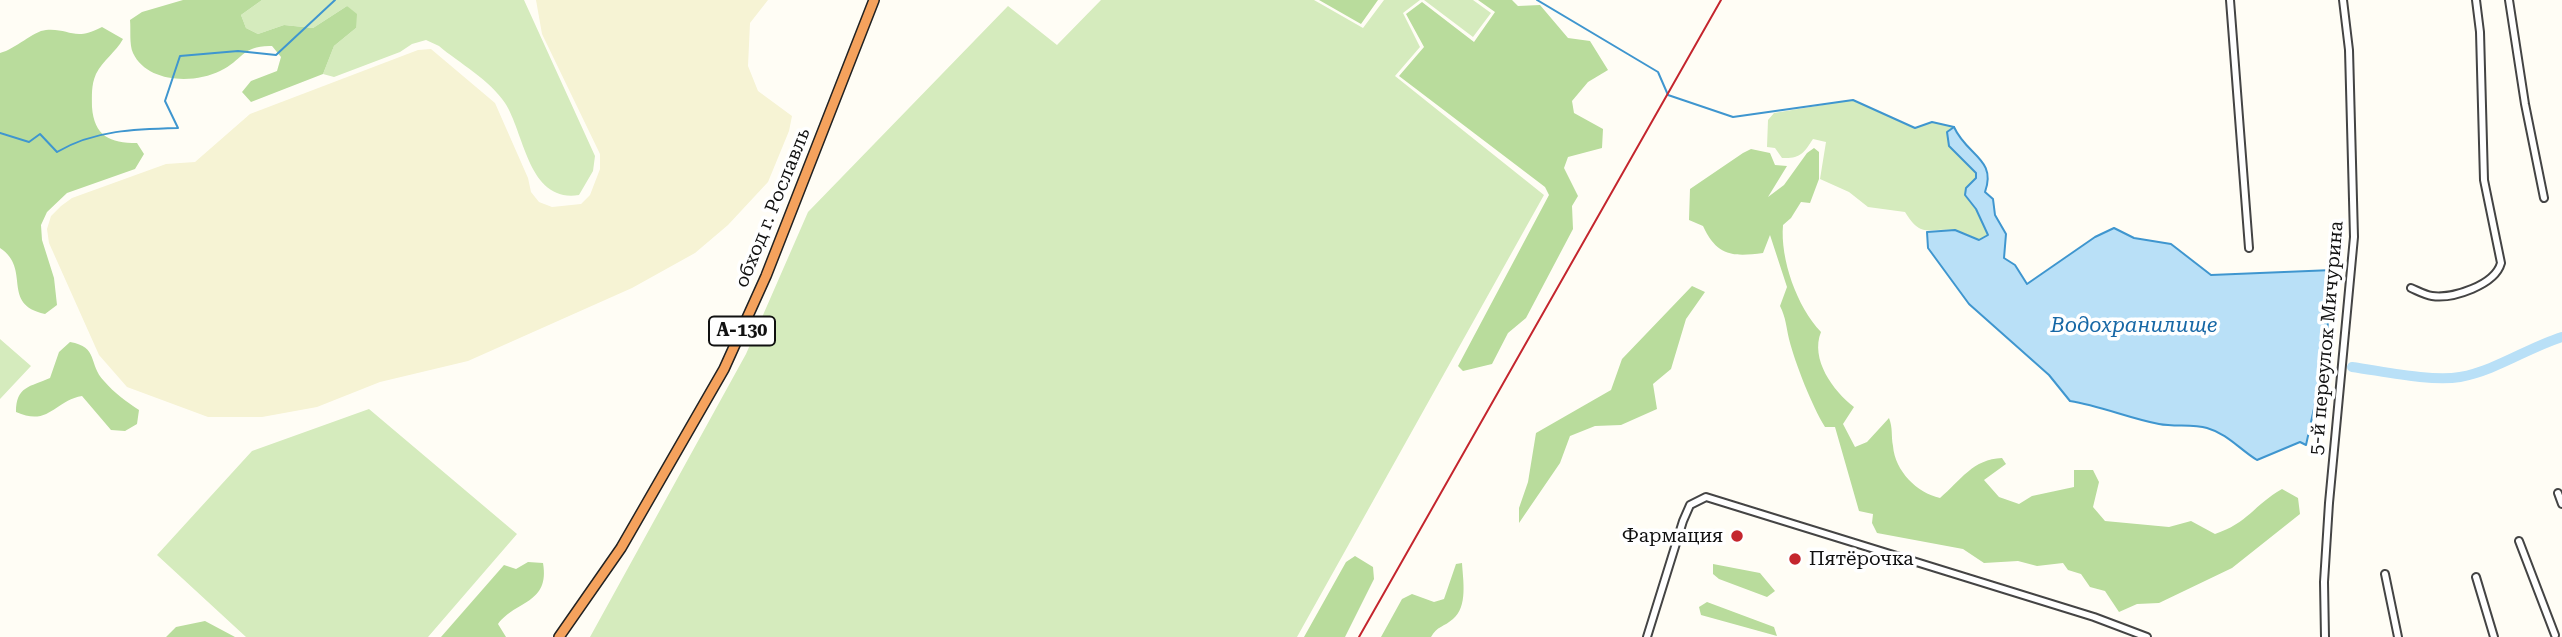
<!DOCTYPE html>
<meta charset="utf-8">
<style>
body{margin:0}
canvas{display:block;background:#fffdf5}
</style>
<canvas width="2562" height="637"></canvas>
<script>
const ctx = document.querySelector('canvas').getContext('2d');
ctx.lineJoin = 'round';
function fillPath(path, color) { ctx.fillStyle = color; ctx.fill(path, 'evenodd'); }
function strokePath(path, color, width, dash) { ctx.strokeStyle = color; ctx.lineWidth = width; ctx.lineCap = dash ? 'butt' : 'round'; ctx.setLineDash(dash || []); ctx.stroke(path); }
function label(font, color, halo, rows, align = 'center') {
  ctx.font = font + ' "Roboto Serif",serif'; ctx.lineWidth = 7; ctx.setLineDash([]); ctx.textBaseline = 'middle'; ctx.strokeStyle = halo; ctx.fillStyle = color; for (const [text, x, y, turn = 0] of rows) {
    ctx.save(); ctx.translate(x, y); ctx.rotate((+turn || 0) * Math.PI / 180); ctx.textAlign = isNaN(turn) ? turn : align; if (halo) ctx.strokeText(text, 0, 0); ctx.fillText(text, 0, 0); ctx.restore();
  }
}
const farmland = new Path2D(`
 M536,0h232l-18,23 -2,43 10,25 34,25 -3,15 -21,51 -40,43 -33,28 -63,35 -164,73 -88,21 -63,25 -55,10h-54l-81,-30 -28,-32 -50,-112 -2,-14 4,-13 10,-10 11,-8 94,-34 29,-2 55,-48 168,-64 13,-1 64,54 33,75 3,14 8,10 13,5 29,-3 9,-9 10,-26v-15l-58,-120z`);
const green = new Path2D(`
 M262,0h262l71,156 -2,15 -14,24c-51,8 -54,-61 -74,-92 -15,-23 -46,-40 -66,-57l-13,-6 -14,4 -12,8 -66,25 -11,-3 11,-28 22,-18 -9,-22 -34,22 -29,-3 -26,9 -12,-6 -5,-13z
 M1101,0h213l49,28 21,-28h36l-17,13 17,34 -25,29 149,119 -247,442h-707l156,-283 62,-142 200,-206 49,39z
 M1424,0h49l18,13 -18,24z
 M1853,100l61,28 18,-6 22,5 -7,6 29,40v5l-10,10 -1,7 11,14 12,26 -9,5c-8,-3 -18,-9 -26,-10 -26,-2 -32,8 -48,-18l-37,-5 -19,-15 -29,-13 6,-37 -13,-3c-9,14 -13,20 -31,19l-7,-10 -8,-1 1,-27 6,-7z
 M0,339l31,27 -31,33z
 M369,409l148,125 -89,103h-182l-89,-82 95,-104z`);
const forest = new Path2D(`
 M183,0h79l-21,15 5,13 12,6 26,-9 29,3 34,-22 10,8 -1,14 -22,18 -11,28 -72,28 -9,-10 9,-11 26,-10 4,-14 -9,-11c-30,-1 -29,14 -52,25 -26,13 -73,12 -87,-18 -4,-9 -2,-23 -3,-33l12,-8z
 M1319,0h59l-17,24z
 M1478,0h34l6,6 22,-1 28,33 22,3 18,29 -20,12 -16,19 2,12 29,16 -1,19 -34,9 -4,11 14,28 -6,10 1,23 -47,89 -18,15 -16,31 -29,7 -5,-5 91,-171 -4,-8 -146,-111 25,-29 -18,-33 16,-12 52,40 21,-30z
 M102,27l21,12c-7,13 -20,21 -27,35 -5,11 -4,22 -4,33 2,29 18,36 45,36l7,11 -9,15 -68,24 -20,19 -6,13 1,15 12,38 3,27 -12,9c-45,-10 -13,-45 -45,-66v-195c16,-4 33,-22 46,-23 24,-2 28,12 56,-3z
 M1814,148l5,4v27l-9,24 -9,-1 -10,16 -8,7c-3,34 14,82 38,107 -11,27 12,59 33,75l-11,17 12,23 12,-5 22,-24c4,10 2,18 4,28 2,25 24,47 47,52 21,-18 33,-39 62,-40l4,6 -22,16 15,17 20,7 13,-8 42,-9v-17h19l6,12 -6,25 12,14 64,6 22,-6 24,13c33,-11 39,-29 67,-45l16,9 2,16 -68,54 -73,35 -22,1 -18,8 -14,-21 -15,-4 -9,-13 -13,-4 -5,-7 -26,3 -19,-5 -34,2 -21,-14 -86,-16 -5,-10 1,-9 -14,-3 -24,-84h-10c-13,-21 -30,-64 -36,-88 -3,-13 -3,-21 -9,-33l7,-19 -17,-52 -7,18c-31,4 -46,3 -60,-27l-14,-6 1,-31 53,-36 8,-4 19,4 5,12 12,1 -19,31 16,-12 23,-32z
 M1692,286l13,6 -19,27 -15,50 -18,15 4,25 -36,16 -26,1 -25,10 -10,27 -41,60v-15l9,-26 8,-49 75,-43 11,-31z
 M70,342c29,5 18,22 34,39 10,12 23,21 35,29l-2,14 -12,7 -14,-1 -29,-34c-28,5 -33,31 -66,16 0,-26 14,-25 34,-34l9,-26z
 M1355,556l18,11 1,12 -29,58h-41l42,-75z
 M528,562l15,1c7,41 -27,37 -45,61l8,13h-65l63,-72 12,4z
 M1462,563c1,17 6,44 -9,56 -9,8 -16,7 -22,18h-50l21,-38 10,-5 22,8 10,-3 12,-35z
 M1713,564l47,9 15,18 -8,6 -48,-18 -6,-5z
 M1707,602l67,25 3,9 -76,-21 -2,-8z
 M205,621l30,16h-69l10,-10z`);
const water = new Path2D(`
 M1954,127c13,29 43,32 31,65l8,7 2,16 11,19 -2,24 11,7 12,19 68,-47 19,-9 20,10 37,6 40,31 122,-5 -9,93 -18,82 -6,-3 -43,18c-18,-11 -29,-26 -50,-32 -14,-4 -33,-1 -48,-4 -31,-6 -58,-18 -89,-23l-21,-26 -80,-71 -41,-56 -1,-16 28,-2 24,10 9,-5 -12,-26 -11,-14 1,-7 10,-10v-5l-27,-27 -2,-14z`);
const stream = new Path2D(`
 M1537,0l121,72 10,23 65,22 120,-17 62,28 17,-6 22,5
 M0,133l29,9 11,-8 17,18c37,-22 79,-23 121,-24l-13,-27 15,-45 58,-5 38,4 59,-55`);
const river = new Path2D(`
 M2324,363l4,1
 M2352,367c30,4 79,15 108,10 37,-7 67,-29 102,-40`);
const minor = new Path2D(`
 M2230,0l19,248
 M2509,0l16,104 19,94
 M2411,288c7,3 14,7 21,8 21,3 63,-11 69,-33l-17,-83 -4,-148 -4,-32
 M2558,493l4,11
 M2519,541l36,94
 M2385,574l13,63
 M2476,577l18,60
 M1647,637l36,-116 7,-16 16,-8 388,120 53,20
 M2325,637l-1,-55 5,-79 25,-266 -5,-187 -6,-50`);
const highway = new Path2D(`
 M559,637l62,-89 103,-179 42,-93 108,-276`);
const rail = new Path2D(`
 M1359,637l362,-637`);
const markers = [
 [1737,536,7,"#c4262e"],
 [1795,559,7,"#c4262e"]
];
const shields = [
 [742,331,66]
];
const shieldNames = [
 ["А-130",742,331]
];
const streetNames = [
 ["обход г. Рославль",773,208,-68],
 ["5-й переулок Мичурина",2327,338,-85]
];
const poiNames = [
 ["Фармация",1723,536],
 ["Пятёрочка",1809,559,"left"]
];
const waterNames = [
 ["Водохранилище",2134,326]
];
fillPath(farmland, '#f6f3d4');
fillPath(green, '#d5ebbd');
fillPath(forest, '#b9dc9c');
fillPath(water, '#b9e0f7');
strokePath(water, '#3f96cf', 2);
strokePath(stream, '#3f96cf', 2);
strokePath(river, '#b9e0f7', 10);
strokePath(minor, '#444', 10);
strokePath(highway, '#222', 12);
strokePath(minor, '#fff', 6);
strokePath(highway, '#f5a25d', 9);
strokePath(rail, '#c4262e', 2);
for (const [x, y, r, color] of markers) { const dot = new Path2D(); dot.arc(x, y, r, 0, 2 * Math.PI); ctx.fillStyle = color; ctx.fill(dot); strokePath(dot, '#fff', 2.5); }
for (const [x, y, w] of shields) { const box = new Path2D(); box.roundRect(x - w / 2, y - 14.5, w, 29, 5); ctx.fillStyle = '#fff'; ctx.fill(box); strokePath(box, '#111', 2); }
label('bold 18px', '#111', null, shieldNames);
label('19px', '#111', '#fff', streetNames);
label('19px', '#111', '#fff', poiNames, 'right');
label('italic 21px', '#1768a6', '#fff', waterNames);
</script>
